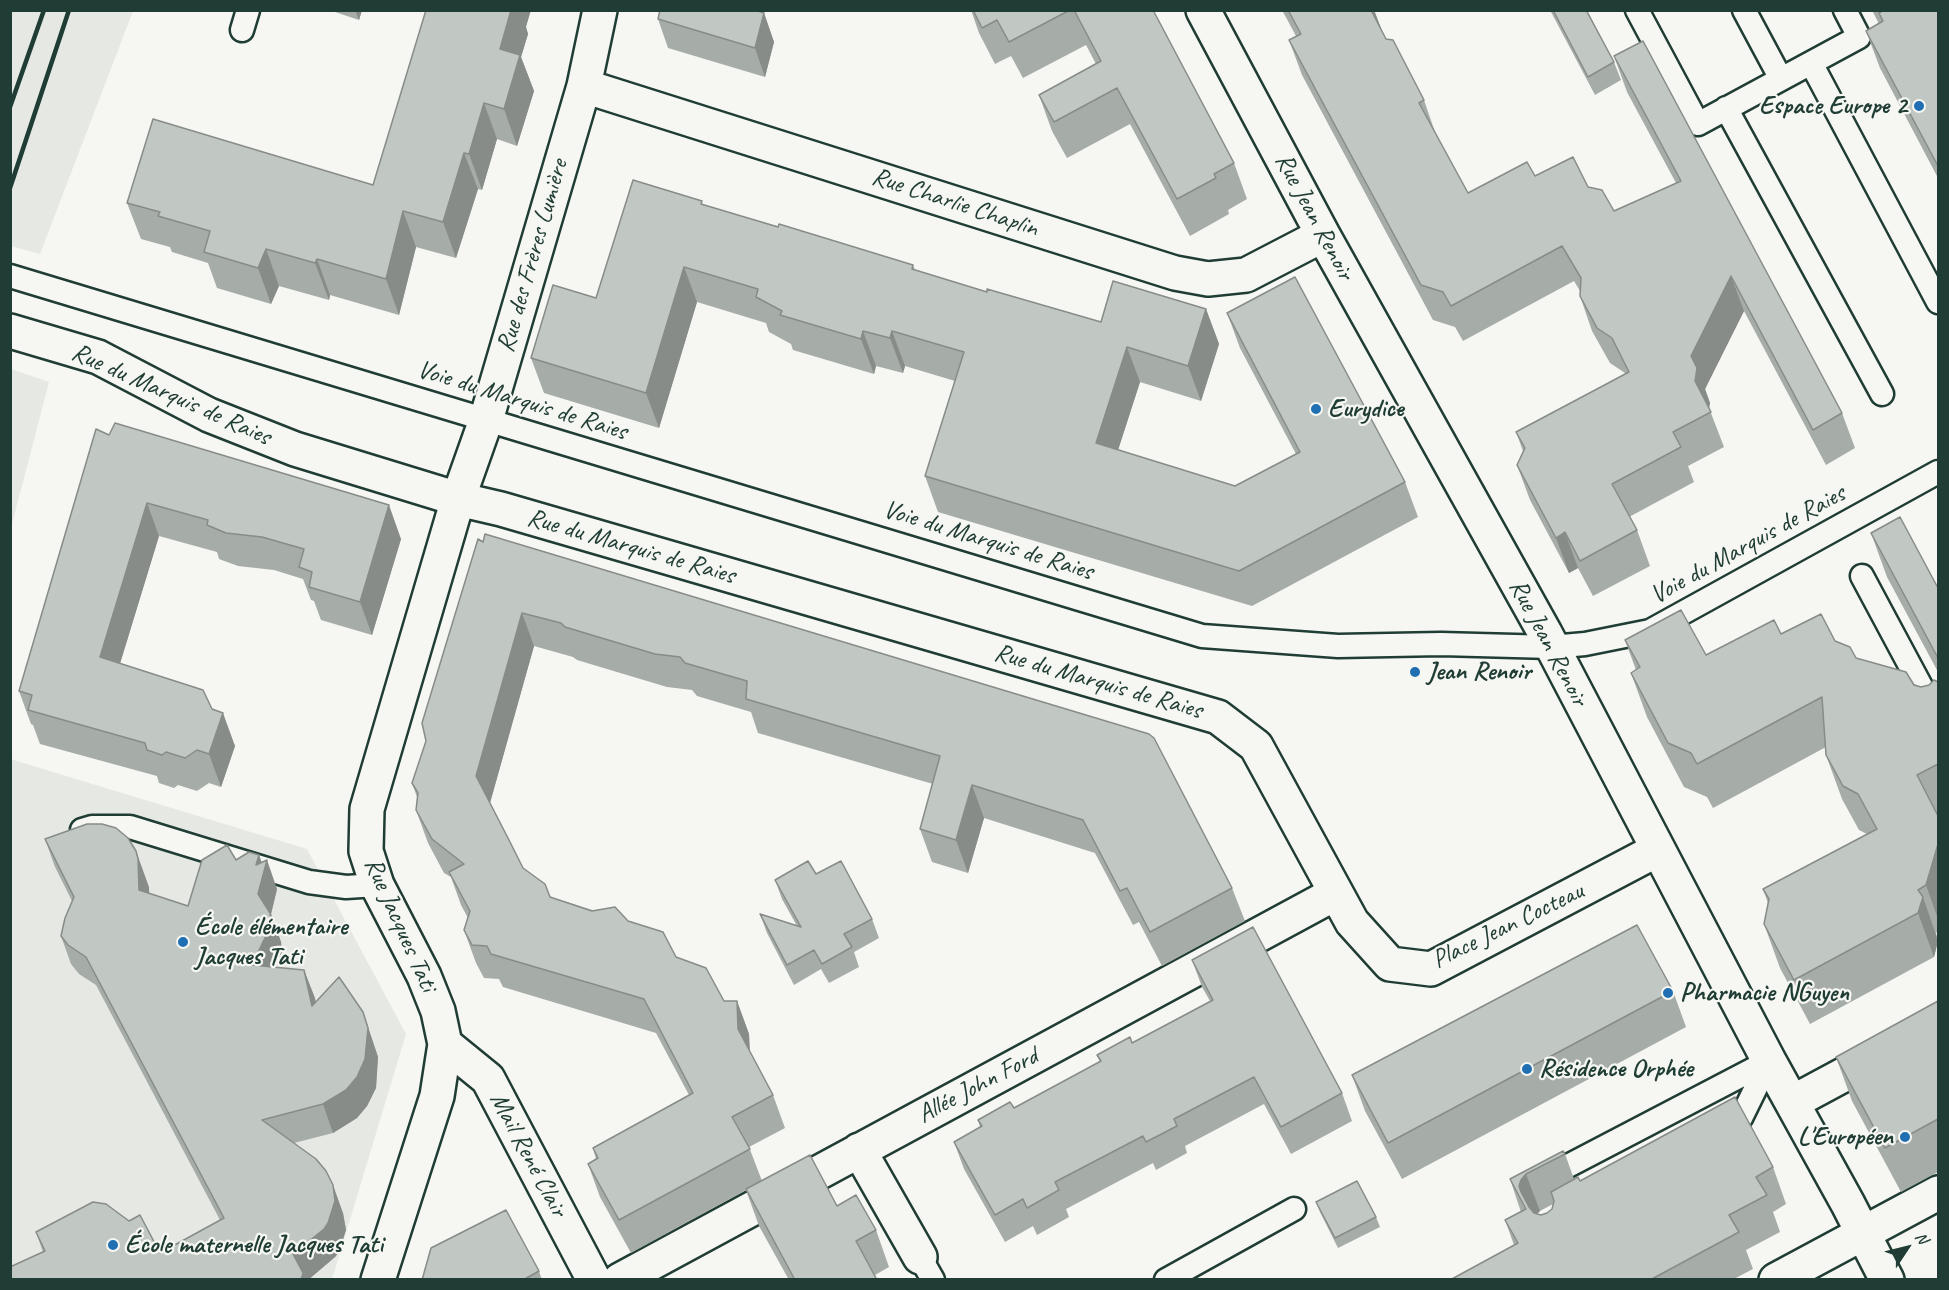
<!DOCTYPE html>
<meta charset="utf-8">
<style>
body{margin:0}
#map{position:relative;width:1949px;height:1290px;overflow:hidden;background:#f6f6f2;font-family:Caveat,sans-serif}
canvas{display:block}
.frame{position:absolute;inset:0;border:12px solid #1f3d34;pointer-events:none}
.north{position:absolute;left:1877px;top:1218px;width:60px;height:60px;-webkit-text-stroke:4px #f6f6f2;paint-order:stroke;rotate:55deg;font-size:16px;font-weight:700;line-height:24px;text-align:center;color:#1f3d34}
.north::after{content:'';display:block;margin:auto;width:21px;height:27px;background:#1f3d34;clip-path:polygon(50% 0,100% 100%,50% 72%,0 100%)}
</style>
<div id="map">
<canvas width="1949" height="1290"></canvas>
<div class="frame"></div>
<div class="north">N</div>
</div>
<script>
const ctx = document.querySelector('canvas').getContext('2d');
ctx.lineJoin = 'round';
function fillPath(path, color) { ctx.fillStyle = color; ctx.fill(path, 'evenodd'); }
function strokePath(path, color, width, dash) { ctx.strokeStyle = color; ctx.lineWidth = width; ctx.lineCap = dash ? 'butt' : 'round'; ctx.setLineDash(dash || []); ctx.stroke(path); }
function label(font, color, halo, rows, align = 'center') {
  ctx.font = font + ' Caveat,sans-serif'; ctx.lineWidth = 4.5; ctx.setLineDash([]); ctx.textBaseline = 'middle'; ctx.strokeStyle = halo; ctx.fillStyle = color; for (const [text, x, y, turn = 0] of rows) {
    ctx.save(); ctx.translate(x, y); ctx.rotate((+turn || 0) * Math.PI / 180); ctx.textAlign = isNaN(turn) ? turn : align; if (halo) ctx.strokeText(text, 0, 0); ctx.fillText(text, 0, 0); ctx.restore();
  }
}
const built = new Path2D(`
 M10,11h123l-93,243 -29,-8z
 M11,369l38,13 -38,146 -1,-159z
 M10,759l297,90 99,185 -74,245h-321z`);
const lane = new Path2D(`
 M1637,10l61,114 161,-87 -14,-27
 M1744,10l37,69
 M242,30l6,-20
 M1811,63l127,239
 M1726,108l156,286
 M10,276l1192,360 136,10 103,-2 110,3 34,-3 65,-13 288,-159
 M1862,576l76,142
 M82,830l10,-3h38l179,55 37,5 31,-2
 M1719,1130l22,-12 28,-57
 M1543,1179l226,-118
 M920,1257l13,23
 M1166,1280l128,-71`);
const street = new Path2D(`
 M1203,10l120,225 222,398 224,428 79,143 39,76
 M584,86l591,187 33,6 38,-4 77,-40
 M10,331l88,26 111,58 86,34 163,50 43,10 717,208 38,29 96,176 38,42 41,5 226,-119
 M445,1044l43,35 106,201
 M1793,1102l145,-78
 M859,1150l61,107
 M378,1280l59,-184 8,-52 -7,-33 -14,-35 -47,-91 -11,-34 1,-42 91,-310 28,-79 98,-334 16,-76
 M620,1280l716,-387
 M1776,1280l162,-87`);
const rail = new Path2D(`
 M10,107l34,-97
 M10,188l59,-178`);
const wall = new Path2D(`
 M329,10h33l-3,10z
 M971,10h182l81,153 13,36 -19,11 1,4 -39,22 -60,-112 -63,34 -15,-27 -13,-36 57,-31 -10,-19 -63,33 -12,-22 -16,8 -16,-31z
 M1282,10h92l8,21 4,8 38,61 12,35 32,58 67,-17 53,11 26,24 62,-28 -49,-91 -13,-36 228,357 13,35 -29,17 -82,-154 -39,78 5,14 -1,5 15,39 -36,19 6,16 -65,35 8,13 13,36 -57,30 -15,-28 -9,5 -39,-73 -13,-35 6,-14 -7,-19 109,-58v-1l-15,-10 -18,-32 -12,-35v-5l-6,-10 -111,60 -8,-14 -22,-7 -131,-245 -13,-35 7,-4z
 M1550,10h37l27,52 7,18 -26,15z
 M1872,10h66v168l-58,-110 -14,-37 13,-7z
 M763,13h1l10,29 -9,35 -97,-29 -10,-29z
 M526,27l2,7 -7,23 13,34 -17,55 -20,-7 -15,51 -4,-1 -22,69 -40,-11 -17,68 -69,-20 -1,5 -50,-14 -8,18 -54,-16 -9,-25 -36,-11 -2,-5 -29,-8 -14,-36 246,-18z
 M703,205l210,60 2,5 72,22 114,30 105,-13 13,35 -18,57 -61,-19 -22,68 117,36 61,-32 -56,-106 -13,-35 178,169 13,35 -166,89 -314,-94 -13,-36 30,-95 -50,-15 -2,7 -27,-7 -2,8 -81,-24 -2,-6 -22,-12 -3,-9 -69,-21 -38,126 -115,-35 -13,-35 65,-60z
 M109,435l292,104 -29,96 -51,-15 -7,-19 -3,-1 -8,-21 -29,-9 -36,-4 -19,-7 -2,-7 -58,-16 -39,127 92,46 23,37 -14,41 -12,-4 -12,8 -19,-6 -4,3 -15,-5 -2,-7 -117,-32 -7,-19 -2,-1 -12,-33z
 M1871,533l67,55v84l-51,-95z
 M478,539l754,349 13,33 -83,45 -23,-44 -6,3 -38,-72 -111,-35 -16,55 -36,-11 -12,-33 13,-45 -175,-51 -7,-21 -54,-16 -5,-6 -25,-3 -90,-27 -4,-3 -39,-11 -44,157 33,65 27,29 78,24 48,36 48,44h13l12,33 1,18 23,43 12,33 -36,19 13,34 75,25 39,24 13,37 -14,8 2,5h-88l-30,-54 -13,-36 -115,63 -31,-56 -12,-33 8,-5 -3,-11 96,-53 -33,-62 -153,-46 -4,-8 -15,-1 -8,-15 -12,-33 4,-12 -7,-13 -10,-28 -7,-4 -16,-30 -12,-33 1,-13 -5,-14 14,-42z
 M1781,634l54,7 21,17 65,29 17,-5v249l-2,2 2,8 -4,16 -124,67 -30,-56 -16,-44 4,-21 -5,-14 104,-55 -8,-4 -17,-31 -16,-44v-8l-113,61 -6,-11 -23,-10 -37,-70 -16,-44 5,-3 -11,-30 81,15z
 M45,839l104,48v6l39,13 48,-46 23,-5 3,8 15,26 -6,25 10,28 1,10 -7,15 29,3 11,32 48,10 15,45 -2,31 -9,18 -10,12 -24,15 -39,10 49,70 3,17 -7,22 -4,5 -27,23h-298l33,-28 -7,-20 124,21 60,-33 -124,-235 -17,-11 -8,-10 -10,-28 11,-35 -17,-34z
 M816,874l56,45 7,19 -25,14 5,15 -30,16 -8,-14 -27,16 -27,-52 -7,-19 37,12 -15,-27 -7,-19z
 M1192,960l150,133 10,28 -61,33 -27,-50 -79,42 2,7 -31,17 -3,-7 -87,46 3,8 -32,18 -4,-9 -28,16 -41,-73 -10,-27 26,-15 -2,-7 36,-12 86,-46 -3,-7 35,-12 78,-42 -8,-14z
 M1673,991l13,36 -284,152 -37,-68 -13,-36z
 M1938,1001v171l-37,20 -49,-91 -16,-44z
 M1565,1154l9,25 6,2 193,-14 13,37 -13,8 7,20 -34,18 7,19 -21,11h-282l64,-35 -9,-25 16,-8 -11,-33zM1553,1204l-1,5 -5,4 -6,2 -4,-1 3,-3z
 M1316,1202l60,15 4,10 -42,21 -18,-36z
 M539,1271l3,9h-120z`);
const shadedWall = new Path2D(`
 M355,10h7l-3,10z
 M511,10h20l-5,17 2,7 -7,23 13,34 -17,55 -13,-37 -4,-60z
 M1370,10h4l8,21z
 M764,13l10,29 -9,35 -10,-29z
 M484,103l13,36 -15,51 -13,-36z
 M464,153l14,36 -22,69 -13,-36z
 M403,211l13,36 -17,68 -13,-36z
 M266,249l13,37 -8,18 -13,-36z
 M317,259l13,36 -1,5 -14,-37z
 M684,267l13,35 -38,126 -13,-35z
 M1731,276l13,35 -39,78 5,14 -2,10 -13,-32 -4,-25z
 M1206,309l13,35 -18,57 -13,-35z
 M863,331l13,35 -2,8 -13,-35z
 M892,331l13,35 -2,7 -13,-35z
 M1127,347l13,35 -31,96 -13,-35z
 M147,503l12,33 -47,154 -12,-33z
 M389,505l12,34 -29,96 -12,-33z
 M1565,532l13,36 -9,5 -13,-35z
 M522,613l12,33 -46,164 -12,-34z
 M223,713l12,33 -14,41 -12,-33z
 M972,785l12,33 -16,55 -12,-33z
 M1938,844v75l-12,-34z
 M136,851l13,36 1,32 -11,-29z
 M259,855l5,15 3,-10 10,29 -6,25 10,28 1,10 -20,42 -10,-29 4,-100z
 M1923,897l15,44 -4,16 -16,-44z
 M304,970l11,28 7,37 -10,-29z
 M737,1001l12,33 1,28 -12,-33z
 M363,1012l15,45 -2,31 -9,18 -10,12 -24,15 -10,-29z
 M1526,1174l14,37 -6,5 -1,7 -14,-37 2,-6z
 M333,1185l10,28 3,17 -2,6 -5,16 -4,5 -27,23h-7l-8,-26z`);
const building = new Path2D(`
 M426,10h85l-11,39 20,6 -16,54 -20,-6 -15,51 -5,-1 -21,69 -40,-11 -17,68 -69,-20 -2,4 -49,-14 -8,19 -54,-16 6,-21 -52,-15 2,-4 -33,-9 26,-84 220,66z
 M660,10h95l9,3 -9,35 -97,-29z
 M973,10h97l-61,32 -12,-22 -15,8z
 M1074,10h79l81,153 -20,11 2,4 -39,21 -60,-111 -63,34 -15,-27 62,-34z
 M1288,10h83l15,29 7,1 31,60 -5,3 49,90 59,-31 8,14 38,-19 15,30 14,3 12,21 67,-30 -67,-125 29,-15 199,372 -29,17 -82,-154 -40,80 6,12 -2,13 16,31 -38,20 8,15 -69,37 25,46 -57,31 -15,-29 -9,6 -39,-73 8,-17 -9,-16 113,-60 -17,-34 -15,-10 -17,-32 1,-18 -19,-32 -111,60 -8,-14 -22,-7 -132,-245 12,-6z
 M1553,10h33l28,52 -26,15z
 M1884,10h54v156l-72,-135 17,-10 -4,-8z
 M633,180l69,21 -1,3 77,23 1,-3 134,41 -1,4 75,23v-3l114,33 12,-41 93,28 -18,57 -61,-19 -31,96 139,43 65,-34 -73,-139 68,-36 110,205 -166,89 -314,-95 39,-124 -72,-21 -2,7 -27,-7 -2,8 -81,-24 2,-4 -26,-14 2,-8 -74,-22 -38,126 -115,-35 22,-73 43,13z
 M115,423l274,82 -29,97 -51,-15 3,-15 -13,-5 5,-18 -42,-12 -36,-4 -19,-8 1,-5 -61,-17 -47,154 103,33 9,19 11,4 -14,41 -12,-4 -12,8 -19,-6 -4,3 -15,-5 -2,-7 -117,-33 4,-15 -13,-4 77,-262 13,6z
 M1900,517l38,71v70l-67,-125z
 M485,534l664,200 5,4 78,150 -82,44 -23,-44 -7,3 -37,-71 -111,-35 -16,55 -36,-11 20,-73 -194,-57 1,-18 -62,-18 -5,-6 -25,-3 -90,-27 -4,-4 -39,-10 -46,163 33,64 14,28 22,16 5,13 42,14 23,-4 13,14 35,11 13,25 30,11 18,33h13l1,28 35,66 -41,22 18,32 -131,71 -31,-56 10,-6 -5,-10 100,-55 -49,-94 -153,-45 -4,-8 -15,-1 -8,-15 6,-19 -21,-39 15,-8 -32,-25 -16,-29 2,-17 -6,-10 14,-42 -4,-18 56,-184 5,3z
 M1681,610l25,45 68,-35 7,14 40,-20 14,27 15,6 6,11 50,14 8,13 7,2 8,-2 5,-5 4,2v82l-21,11 21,41v28l-12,41 -8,5 5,7 -5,16 -124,67 -30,-56 5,-25 -6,-10 114,-60 -19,-35 -15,-8 -17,-31 -4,-58 -125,67 -6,-11 -23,-10 -37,-70 9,-6 -15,-27z
 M87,824h15l14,4 12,10 8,13 2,8 1,31 49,16 14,-46 25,-15 9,15 13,-8 10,3 -3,10 11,-5 -9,34 12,19 2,10 -20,42 52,5 8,36 27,-29 24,35 5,16 -3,31 -8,18 -11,13 -23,14 -61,16 54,39 10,12 7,14 2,16 -7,22 -4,6 -31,25 10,19 -2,7h-291v-13l35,-16 -9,-19 57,-30 13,2 23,17 11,-6 20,38 64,-35 -138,-261 -18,-12 -7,-9 4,-18 9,-21 -29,-58z
 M808,861l8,13 25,-13 31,58 -28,15 8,13 -30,17 -8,-14 -27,15 -27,-51 41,13 -26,-47z
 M1637,925l36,66 -285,152 -36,-68z
 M1253,927l89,166 -61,34 -27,-50 -80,42 3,7 -31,16 -3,-6 -88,46 4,8 -32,18 -4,-9 -28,16 -41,-73 28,-16 -4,-6 32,-18 4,6 87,-47 -4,-6 33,-18 2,6 81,-43 -21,-40z
 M1938,1001v118l-53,29 -49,-91z
 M1735,1097l38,70 -17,10 11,18 -38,20 10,17 -89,48h-200l68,-37 -13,-23 21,-11 -16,-30 53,-28 2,3 -39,20 -5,6 -2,6 2,6 8,15 5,6 7,2 6,-2 5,-4 2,-8 -3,-9 27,-15 2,4z
 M810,1155l27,51 19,-11 20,35 -20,11 21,39h-82l-49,-91z
 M1357,1181l19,36 -41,21 -19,-36z
 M506,1210l33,61 -16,9h-101l9,-32z`);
const markers = [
 [1919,106,6,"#1f6fb2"],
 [1316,409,6,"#1f6fb2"],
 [1415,672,6,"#1f6fb2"],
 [183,942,6,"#1f6fb2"],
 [1668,993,6,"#1f6fb2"],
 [1527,1069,6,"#1f6fb2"],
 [1905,1137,6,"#1f6fb2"],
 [113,1245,6,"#1f6fb2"]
];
const poiNames = [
 ["Espace Europe 2",1907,106,"right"],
 ["Eurydice",1328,409],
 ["Jean Renoir",1427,672],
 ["École élémentaire",195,927],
 ["Jacques Tati",195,957],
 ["Pharmacie NGuyen",1680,993],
 ["Résidence Orphée",1539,1069],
 ["L'Européen",1893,1137,"right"],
 ["École maternelle Jacques Tati",125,1245]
];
const streetNames = [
 ["Rue Charlie Chaplin",955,203,18],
 ["Rue Jean Renoir",1314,217,62],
 ["Rue des Frères Lumière",533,256,-74],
 ["Rue du Marquis de Raies",171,395,24],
 ["Voie du Marquis de Raies",522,401,17],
 ["Voie du Marquis de Raies",988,541,17],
 ["Voie du Marquis de Raies",1748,545,-29],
 ["Rue du Marquis de Raies",631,547,16],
 ["Rue Jean Renoir",1548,643,62],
 ["Rue du Marquis de Raies",1098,682,16],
 ["Rue Jacques Tati",400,925,66],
 ["Place Jean Cocteau",1508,926,-26],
 ["Allée John Ford",978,1086,-28],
 ["Mail René Clair",528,1155,62]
];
fillPath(built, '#e6e8e4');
strokePath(lane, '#1f3d34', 27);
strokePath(street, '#1f3d34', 38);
strokePath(lane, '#f6f6f2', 22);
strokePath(street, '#f6f6f2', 33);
strokePath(rail, '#1f3d34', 4.5);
fillPath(wall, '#a6aca8');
fillPath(shadedWall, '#878c88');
fillPath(building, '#c1c8c3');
strokePath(building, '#878c88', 1.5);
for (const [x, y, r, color] of markers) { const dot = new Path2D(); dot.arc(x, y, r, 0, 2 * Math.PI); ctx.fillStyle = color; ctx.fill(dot); strokePath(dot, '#f6f6f2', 2); }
label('bold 26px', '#1f3d34', '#f6f6f2', poiNames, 'left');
label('26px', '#1f3d34', '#f6f6f2', streetNames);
</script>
